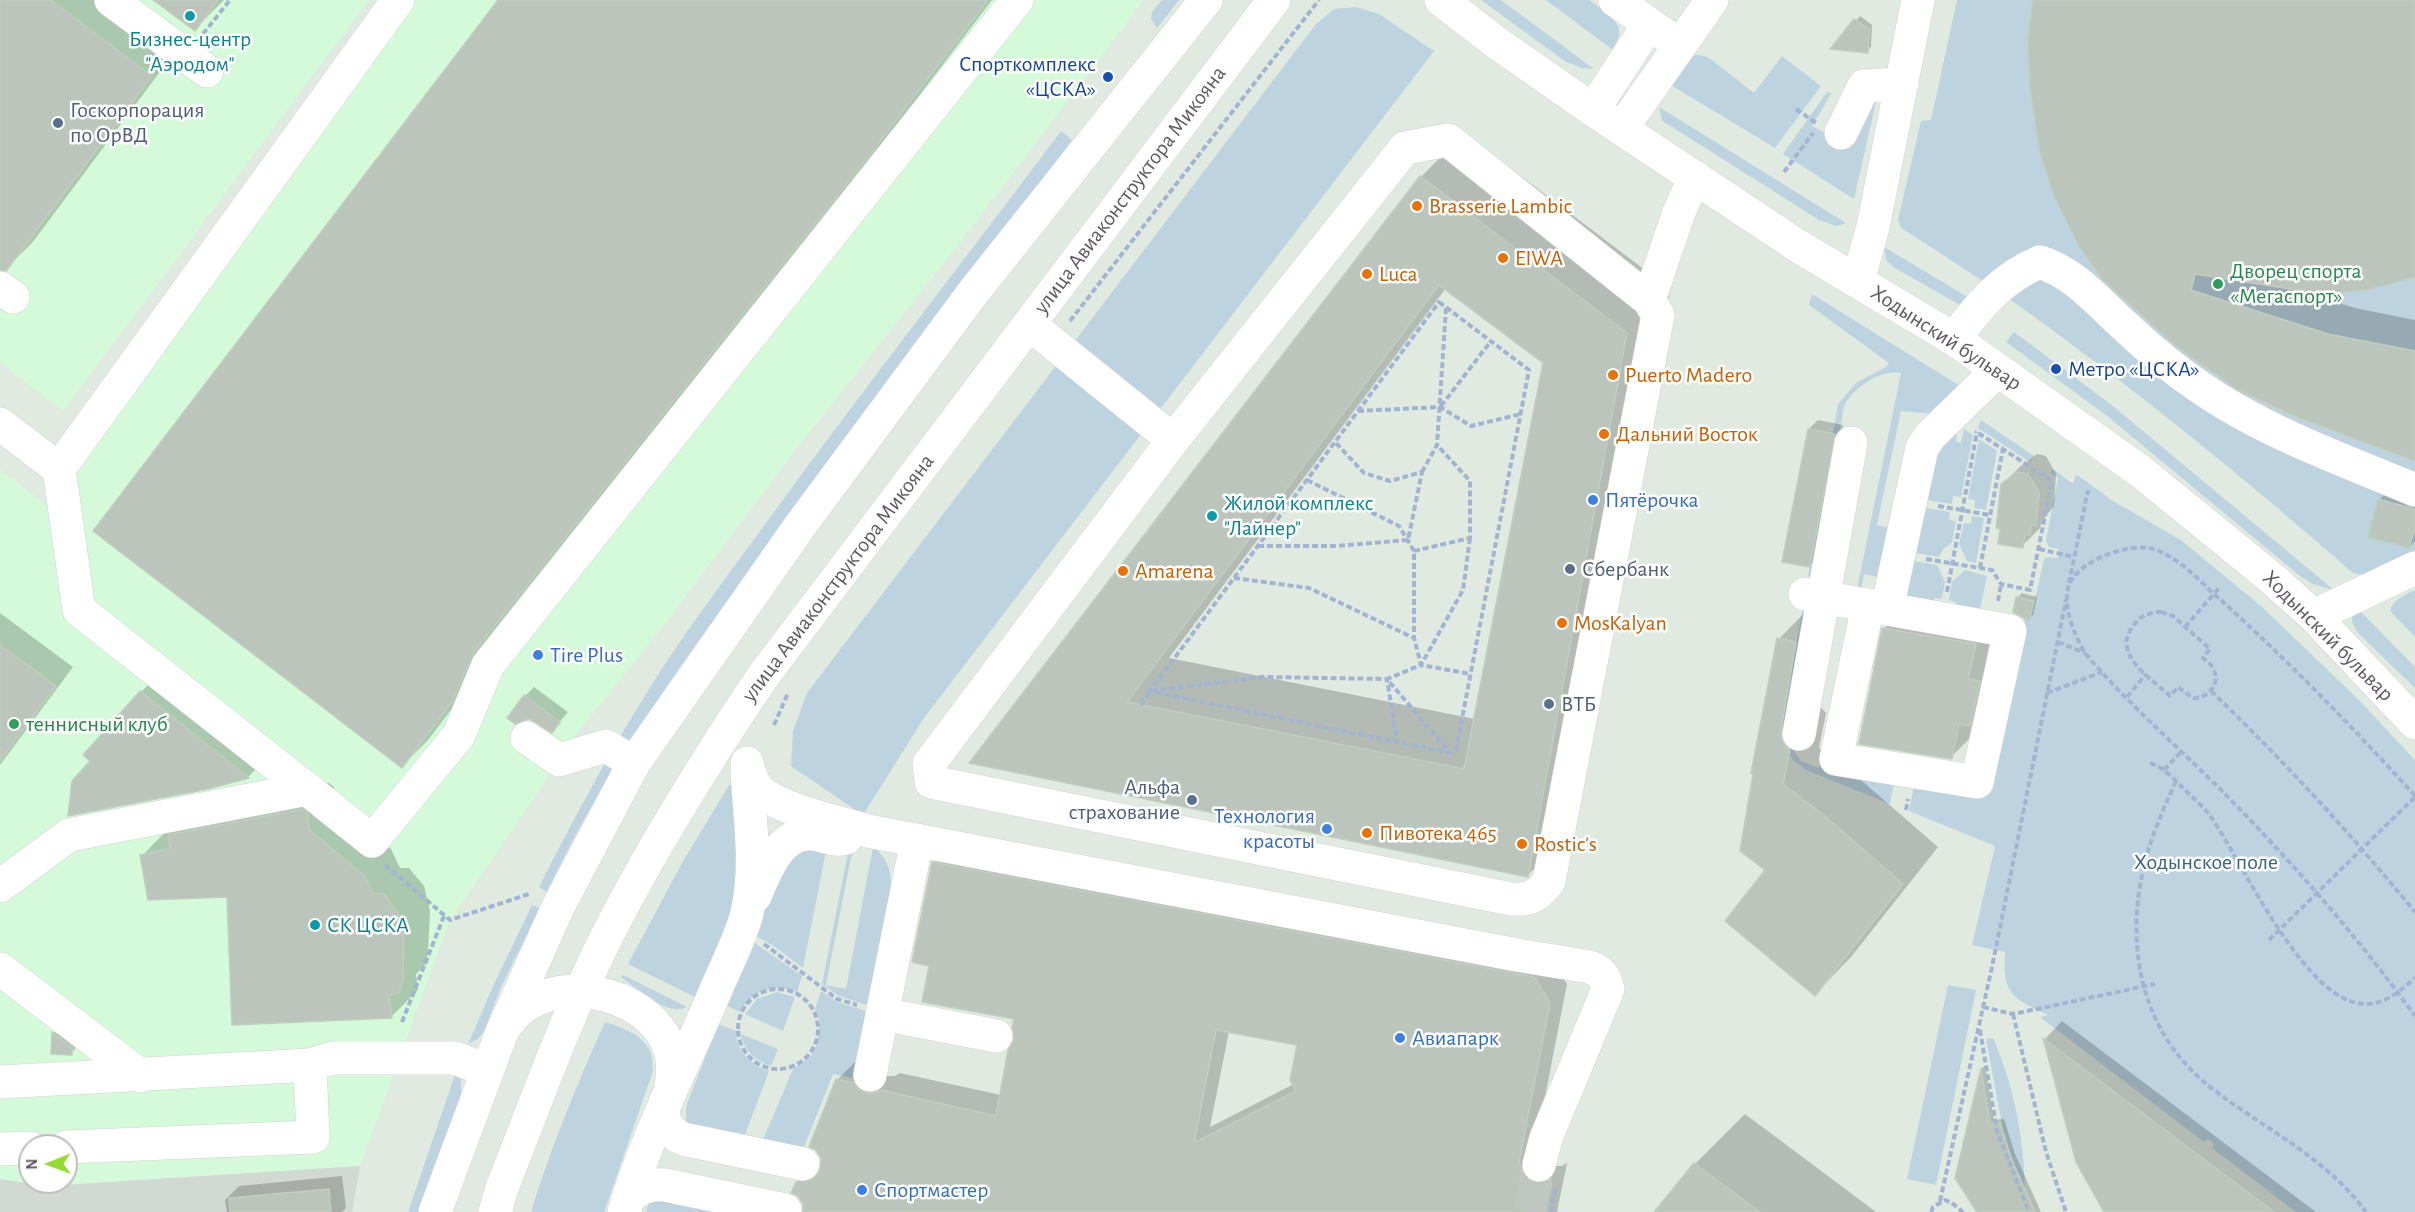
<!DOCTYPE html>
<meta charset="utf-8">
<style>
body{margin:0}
#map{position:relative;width:2415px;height:1212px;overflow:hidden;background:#e0eae1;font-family:"Alegreya Sans",sans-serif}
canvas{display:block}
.north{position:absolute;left:18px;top:1134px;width:60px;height:60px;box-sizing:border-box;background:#fff;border:2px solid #bfbcbf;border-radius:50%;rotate:269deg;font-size:16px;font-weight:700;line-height:24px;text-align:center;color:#5f585f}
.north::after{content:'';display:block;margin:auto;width:21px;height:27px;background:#94d936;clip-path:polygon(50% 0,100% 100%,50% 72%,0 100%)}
</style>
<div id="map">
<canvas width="2415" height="1212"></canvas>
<div class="north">N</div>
</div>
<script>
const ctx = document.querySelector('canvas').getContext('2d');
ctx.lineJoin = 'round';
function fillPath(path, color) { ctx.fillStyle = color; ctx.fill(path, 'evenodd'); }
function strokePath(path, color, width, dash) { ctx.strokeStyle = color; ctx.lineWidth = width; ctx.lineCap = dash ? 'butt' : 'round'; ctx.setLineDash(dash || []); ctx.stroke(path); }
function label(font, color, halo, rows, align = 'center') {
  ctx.font = font + ' "Alegreya Sans",sans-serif'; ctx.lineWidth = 5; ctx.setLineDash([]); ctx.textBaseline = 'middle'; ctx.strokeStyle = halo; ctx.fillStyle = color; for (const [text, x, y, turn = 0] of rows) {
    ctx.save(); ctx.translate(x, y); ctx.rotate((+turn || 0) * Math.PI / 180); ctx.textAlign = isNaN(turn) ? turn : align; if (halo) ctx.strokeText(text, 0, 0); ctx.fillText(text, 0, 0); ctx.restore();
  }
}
const commercial = new Path2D(`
 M0,0h369l-306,411 -63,-48z
 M414,0h730l-185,244 -163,205 -139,185 -88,109 -22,36 -97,141 -90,246 -313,20 -47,-7v-709l47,35zM30,1146h36v36h-36z`);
const industrial = new Path2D(`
 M360,1166l-8,46h-352v-33l47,7z`);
const green = new Path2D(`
 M1162,0h17l-22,28 -6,-9 1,-7z
 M1481,0h20l93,69 -12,-1 -16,-6z
 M1546,0h43l20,14 10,13v9l-6,14z
 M1957,0h458v550c-18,11 -41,29 -62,23 -111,-97 -225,-190 -345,-275 -35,-24 -71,-47 -107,-70l-3,-8 23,-99 10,-1z
 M1356,7l23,7 55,37 -510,667 -61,97 -72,-49 2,-35 14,-38 509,-669 18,-15z
 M1696,55l9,1 7,4 42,33 28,-37 39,30 -46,62 -106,-64 18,-26z
 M1827,92l4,2 -19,32 35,19 31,-52 -24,106 -71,-45z
 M1659,107l187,116 -9,3 -18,-6 -150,-95 -7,-4z
 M1061,131l11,9c-101,134 -203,267 -302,402 -82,112 -164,224 -223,350l-8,-5c34,-67 70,-134 110,-198 38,-61 83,-119 125,-177 94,-129 192,-254 287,-381z
 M1884,247l92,55 -16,3 -65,-37 -9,-8z
 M1812,294l148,92 -27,28 -32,-3 -24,114 16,4 -10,49 -19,-4 -4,21 -4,-1 45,-221c-21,-4 -48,15 -57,33l-25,142 -4,-1 -3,19 2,11 -6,-1 30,-172 18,-21 30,-16 3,-4 -80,-58z
 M2014,332l99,74 221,184 -21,-6 -13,-8 -194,-161 -100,-73z
 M1981,420l53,36 -4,6 -52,-34z
 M1958,426l-2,16 5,1 3,-14 9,6 -12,62 -8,-1 -1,8 -32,-5 7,-35z
 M1979,439l18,12 -11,59 -12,-2 1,-8 -7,-1z
 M2053,469l20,15 3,-10 37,27 68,39 81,67 97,93 56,60v452h-119l-84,-64 2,-4 -6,-5 -4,3 -164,-125 8,-2c-35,-16 -46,-21 -43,-63l-33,-7 23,-99 -86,-35 6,-30 71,11 37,-172 7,1 14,-62 4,-2 10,1 1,-9 -10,-2 -3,-6 12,-63 -7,-5z
 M1919,507l31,5 -1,8 7,1 -4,22 -8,5 -5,9 -29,-5z
 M1972,516l12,2 -8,45 -9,-2 -8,-17 5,-21 7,1z
 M1908,560l29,5 8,17 -3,17 -8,-1 -1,9 -24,-7 -4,-7z
 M1965,570l22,6 -8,38 -25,-4 2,-8 -7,-2 3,-18z
 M2415,590v47l-25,-26c3,-12 15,-16 25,-21z
 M1804,601l5,1 -19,143 11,16 18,7 34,-157 -30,154 72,12 -5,27 -84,-34 -13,-10 -8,-13 -3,-25z
 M2356,607l59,60v21l-56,-54c-7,-10 -10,-16 -3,-27z
 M731,782l8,100 -15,52 -29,63 -67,-33 54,-101z
 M861,842l-10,15 -25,128 20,4 27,-142c13,9 18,22 18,38l-24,120 -28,-9 -17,-12 27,-136z
 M827,846l-24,122 -29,-22 -20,-11 36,-82z
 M532,905l8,3 -39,79 -17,44 -6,8 -10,5 26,-60z
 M752,941l50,35 -5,16c-24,-10 -44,-2 -57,20l-15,-7z
 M623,975l64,32c-19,11 -50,-19 -66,-30z
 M1948,985l28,5 -40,195 -29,-6z
 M821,991l16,11 29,9 -14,67 -19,-4 -32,81 -41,-8 33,-78 18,-13 6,-11 3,-23 -5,-13z
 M777,992l18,5 -12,34 -38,-17 12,-15z
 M605,1022c16,5 37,12 45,29 3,5 2,14 3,20l-49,141h-73c20,-65 46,-128 74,-190z
 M718,1024l18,7c0,21 15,34 33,40l-27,72 -49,-13 -7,-10v-13z
 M741,1034l37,15 -7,17c-16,-5 -27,-16 -30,-32z
 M1993,1038c21,48 31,100 32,153l-21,-55 -18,-97z
 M456,1072l5,8v15l-43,117h-10z
 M656,1197l61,5 -4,10h-67l3,-9z`);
const shadow = new Path2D(`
 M0,0h112l65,49 -145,194 -27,26h-5z
 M156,0h68l-29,29z
 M500,0h492l-564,740 -26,26z
 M2034,0h381v275l-112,15v2l52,16 60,12v139l-174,-70z
 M1860,16l12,9 -1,22 -4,4 -34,-3z
 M1464,133l206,156 -98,542 -44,44 -556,-113 449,-585zM1446,288l98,75 -69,356 -306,-61z
 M1818,420l25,5 -25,132 -9,9v-137z
 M2037,454l9,2 10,18 -2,32 -12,15 -2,7 -18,18 -20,-62 19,-18z
 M2389,490l26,8v43l-6,6 -29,-48z
 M2022,593l15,4 -4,18 -4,4 -14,-7 3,-15z
 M1815,602l3,102 8,9 -7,35 43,33 76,66 -87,110 -36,37 -48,-124 12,-231z
 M1902,611l91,15 -7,35 11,2 -9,43 -15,15 -4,18 -18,18 -67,-128z
 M0,613l73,54 -73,98z
 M167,666l107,85 -26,26 -40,11 -116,-27 49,-69z
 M534,687l34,25 -16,19 -27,-35z
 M329,783l5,4 1,17 56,45 9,19h9l15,18 6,25 -2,42 -3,12 -9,9 2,16 -27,27 -163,-122 -86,-39 26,-27 28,-20z
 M951,845l600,114 16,25 -31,159 16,23h10l5,-3 -10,49h-761l9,-1 -8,-29 18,-18h7l15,-84 18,-18 17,4 12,10h11l5,-3 101,22 15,-56v-21l-85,-53 2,-102zM1229,1031l70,13 -5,40 -84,43z
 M2062,1021l254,191h-209l-13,-17 -16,-33 -33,-123z
 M57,1029l18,14v6l-4,4h-18v-20z
 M1985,1066l9,54 10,-1 11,35 26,58h-62l-22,-34 25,-110z
 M1745,1114l131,98h-220l39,-48z
 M342,1176l4,32 -4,4h-115l-2,-12 14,-14z`);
const building = new Path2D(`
 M0,0h51l101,76 -146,195 -6,-1z
 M153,0h65l-23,31z
 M498,0h490l-120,157 -395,496 -21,49 -50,66 -309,-237z
 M2033,0h382v277l-48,13 -51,3 -121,-19 -4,16 137,44 87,17v110l-116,-43 -61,-28 -62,-44 -73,-66 -24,-34 -25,-50 -14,-44 -10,-64 -2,-49z
 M1854,19l15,10 -1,24 -38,-4z
 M1420,176l207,157 -99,544 -559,-114zM1439,285l104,78 -79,406 -337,-67z
 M1808,429l27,5 -25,133 -28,-5z
 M2017,472l11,2 11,19 -3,33 -5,-1 -1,10 -5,-1 -2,14 -25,-4 2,-15 -4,-1 5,-44z
 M2378,499l37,10v19l-6,20 -41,-11z
 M2016,597l18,4 -5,20 -16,-9z
 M1882,628l94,16 -8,35 12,2 -10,45 -11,-2 -7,35 -93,-15z
 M1777,638l19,4 -15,89 1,10 8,9 -7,34 43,33 77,67 -88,112 -90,-75 40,-51 -25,-19 13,-77 -2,-1z
 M0,645l56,41 -56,75z
 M140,691l109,87 -41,11 -140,27 4,-35 18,-20 -7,-6z
 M524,695l36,27 -8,11 -23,-14 -14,5 -8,-6z
 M302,809l6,5 1,16 56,46 8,18 10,-1 15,20 6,25 -1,43 -4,12 -10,2 3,23 -160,7 -5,-128 -79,3 -8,-45 30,-7 -2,-13z
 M932,862l602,115 16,26 -31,159 6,16 9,5h9l8,-4 -7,33h-741v-8l-5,-8 -7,-3 5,-11h13l8,-6 4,-8v-10l-5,-8 -7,-3 27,-68 18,4 4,6 8,4h9l6,-3 115,26 12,-66 6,-11 -2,-11 2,-9 -92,-17 7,-36 -17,-4zM1216,1030l81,15 -7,35 6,11 -102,52z
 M52,1032l20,15v8l-21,-1z
 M2043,1038l231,174h-170l-28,-50z
 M1981,1068l9,56 10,-2 11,36 24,54h-58l-22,-34z
 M1694,1163l66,49h-106z
 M329,1189l2,23h-101l-1,-14z`);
const minorTunnel = new Path2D(`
 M1530,1212l9,-47`);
const path = new Path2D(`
 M203,34l27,-34
 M1796,109l20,14
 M1784,172l29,-39
 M1439,302l90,68 -73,380 -6,3 -300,-62z
 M1070,321l249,-321
 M1441,406l50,-65
 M1358,411l82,-4 31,19 50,-12
 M1422,472l15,-27 9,-137
 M1307,480l92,46 15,25v87l7,27 -34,14 63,74
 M1938,506l52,9
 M1470,538l-7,52 -42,75 50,9
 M1258,546h79l71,-6 14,-68 -32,9 -26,-8 -29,-31
 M2039,549l35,8
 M1414,551l56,-13v-57l-33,-36
 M1926,559l66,11 9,14 29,6 22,-109 -77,-50
 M1980,568l23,-119
 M1234,578l75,10 105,50
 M2069,583l19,-93
 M1947,592l30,-160
 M1998,601l3,-17
 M2161,612l12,4 37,33 -7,9c3,3 8,6 10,10 9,15 -5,31 -20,30l-15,-11 -8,9c-18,-17 -59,-41 -37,-70 7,-10 16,-14 28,-14z
 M2185,627l35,-40
 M2058,642l27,11
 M2211,691c73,70 140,143 204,221
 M2047,693l55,-21
 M2127,697l19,-23
 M1141,705l9,-14 113,-14 124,2 10,63
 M774,725l14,-32
 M2150,763c13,4 23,15 32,24 10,10 21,19 29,30 31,44 96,191 157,187 19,-1 33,-14 47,-26
 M2164,770l18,-19
 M2176,781c-12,27 -24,53 -31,81 -22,88 -3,176 73,231 52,39 109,66 148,119
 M2415,796c-61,-68 -125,-133 -193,-195 -20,-17 -42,-44 -69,-52 -24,-7 -78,12 -85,39 -5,22 7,48 17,65 42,50 92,93 138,139 68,69 135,145 192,224
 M1906,810l2,-11
 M385,865l65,55 79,-26
 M2269,940l146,-143
 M764,944l73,55 20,6
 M738 1029a40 40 0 1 1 80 0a40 40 0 1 1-80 0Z
 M1983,1007l30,7 142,-30
 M2013,1014l33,138 20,60
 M402,1022l42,-106
 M1980,1030l17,101 32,81
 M1940,1201l52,-234 74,-367
 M1551,1212l5,-26
 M1931,1212l2,-5 12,-7 7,3 11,9`);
const minor = new Path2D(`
 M111,0l96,71
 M1441,0l56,43 96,67 205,136 156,93 186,132 129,105 45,40 101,107
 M1615,0l53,37
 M1593,110l56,-86
 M1622,128l90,-128
 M1841,133l23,-47 38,-2
 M1448,140l201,160 9,15 -109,566c-11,15 -19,19 -38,18l-580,-117 -2,-18 244,-324 232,-292z
 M1858,281l15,-54 45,-227
 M0,288l13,9
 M1649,300l30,-88 16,-35
 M1029,324l144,116
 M1954,339c24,-32 48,-62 86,-77 36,12 58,40 86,65 24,23 51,45 78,63 65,44 140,70 211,100
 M0,424l59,45
 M1805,594l205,37 -33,151 -141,-23 32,-154
 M1887,609l35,-161 8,-12 68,-66
 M2314,616l101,-48
 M1799,734l52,-291
 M527,738l32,22 47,-14 28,17
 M747,763c2,9 5,18 11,26 18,20 82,33 110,42l649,124 73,12c12,5 15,10 18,22l-62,149 -7,27
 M307,789l65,52 87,-106 29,-70 529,-665
 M0,886l69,-51 238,-46 -228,-179 -20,-141 339,-469
 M755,896c11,-26 25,-65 58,-62 11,1 22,8 33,4
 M0,969l141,107
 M882,1014l114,22
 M508,1023c37,-54 142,-35 162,27 4,12 3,24 1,37
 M870,1075l47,-235
 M0,1082l310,-17 23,-7h122l31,12
 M665,1102c-5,17 2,30 18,37l120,25
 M66,1147l247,-10 -3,-72
 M0,1149l30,-1
 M627,1201c9,-14 23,-17 38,-16l120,25
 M435,1212l67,-180 56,-125 76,-144 166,-237 175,-236 231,-290
 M495,1212l7,-24c34,-86 65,-174 107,-256 45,-88 97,-171 152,-253l513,-679
 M624,1212c23,-79 63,-152 94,-227 10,-23 23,-48 29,-72 11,-48 2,-97 0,-145`);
const markers = [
 [190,16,6,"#0f9aa8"],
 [1108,77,6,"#1a4fb4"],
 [58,123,6,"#5c6f8a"],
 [1417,206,6,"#e8710a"],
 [1503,258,6,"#e8710a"],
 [1367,274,6,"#e8710a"],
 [2218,284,6,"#2e9e5b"],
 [2056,369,6,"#1a4fb4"],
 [1613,375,6,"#e8710a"],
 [1604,434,6,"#e8710a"],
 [1593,500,6,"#3f7fe0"],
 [1212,516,6,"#0f9aa8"],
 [1570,569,6,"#5c6f8a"],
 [1123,571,6,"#e8710a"],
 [1562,623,6,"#e8710a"],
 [538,655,6,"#3f7fe0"],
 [1549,704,6,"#5c6f8a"],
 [14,724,6,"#2e9e5b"],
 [1192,800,6,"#5c6f8a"],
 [1327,829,6,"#3f7fe0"],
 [1367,833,6,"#e8710a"],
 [1522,844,6,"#e8710a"],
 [315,925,6,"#0f9aa8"],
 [1400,1038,6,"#3f7fe0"],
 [862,1190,6,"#3f7fe0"]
];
const cultureNames = [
 ["Бизнес-центр",190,39,"center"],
 ["\"Аэродом\"",190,64,"center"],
 ["Жилой комплекс",1224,503],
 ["\"Лайнер\"",1224,528],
 ["СК ЦСКА",327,925]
];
const transitNames = [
 ["Спорткомплекс",1096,64],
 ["«ЦСКА»",1096,89],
 ["Метро «ЦСКА»",2068,369,"left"]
];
const serviceNames = [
 ["Госкорпорация",70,110],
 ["по ОрВД",70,135],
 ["Сбербанк",1582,569],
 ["ВТБ",1561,704],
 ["Альфа",1180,787,"right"],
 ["страхование",1180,812,"right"]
];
const streetNames = [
 ["улица Авиаконструктора Микояна",1130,190,-53],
 ["Ходынский бульвар",1946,338,33],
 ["улица Авиаконструктора Микояна",838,578,-53],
 ["Ходынский бульвар",2328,636,45]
];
const foodNames = [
 ["Brasserie Lambic",1429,206],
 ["EIWA",1515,258],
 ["Luca",1379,274],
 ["Puerto Madero",1625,375],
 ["Дальний Восток",1616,434],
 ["Amarena",1135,571],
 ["MosKalyan",1574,623],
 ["Пивотека 465",1379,833],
 ["Rostic's",1534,844]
];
const leisureNames = [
 ["Дворец спорта",2230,271],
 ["«Мегаспорт»",2230,296],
 ["теннисный клуб",26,724]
];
const shopNames = [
 ["Пятёрочка",1605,500],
 ["Tire Plus",550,655],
 ["Технология",1315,816,"right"],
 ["красоты",1315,841,"right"],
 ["Авиапарк",1412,1038],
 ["Спортмастер",874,1190]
];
const parkNames = [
 ["Ходынское поле",2206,862]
];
fillPath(commercial, '#d5fad9');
fillPath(industrial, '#d2d9d3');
fillPath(green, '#bdd4e0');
fillPath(shadow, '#0003');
fillPath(building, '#bcc5bc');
strokePath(building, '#bfcebf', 1.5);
strokePath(minorTunnel, '#c0c6c0', 33, [33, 16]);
strokePath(minor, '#d6d0d6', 34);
strokePath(path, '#a2b4d1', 4, [6, 3]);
strokePath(minor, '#fff', 33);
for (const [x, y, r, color] of markers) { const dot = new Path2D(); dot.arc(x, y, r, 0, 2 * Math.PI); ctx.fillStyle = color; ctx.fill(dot); strokePath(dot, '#fff', 2); }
label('22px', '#0d838f', '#fff', cultureNames, 'left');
label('22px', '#164399', '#fff', transitNames, 'right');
label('22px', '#4e5e75', '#fff', serviceNames, 'left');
label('22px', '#5f585f', '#fff', streetNames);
label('22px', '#c56008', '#fff', foodNames, 'left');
label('22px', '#27864d', '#fff', leisureNames, 'left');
label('22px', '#366cbe', '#fff', shopNames, 'left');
label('22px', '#3a627d', '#fff', parkNames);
</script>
